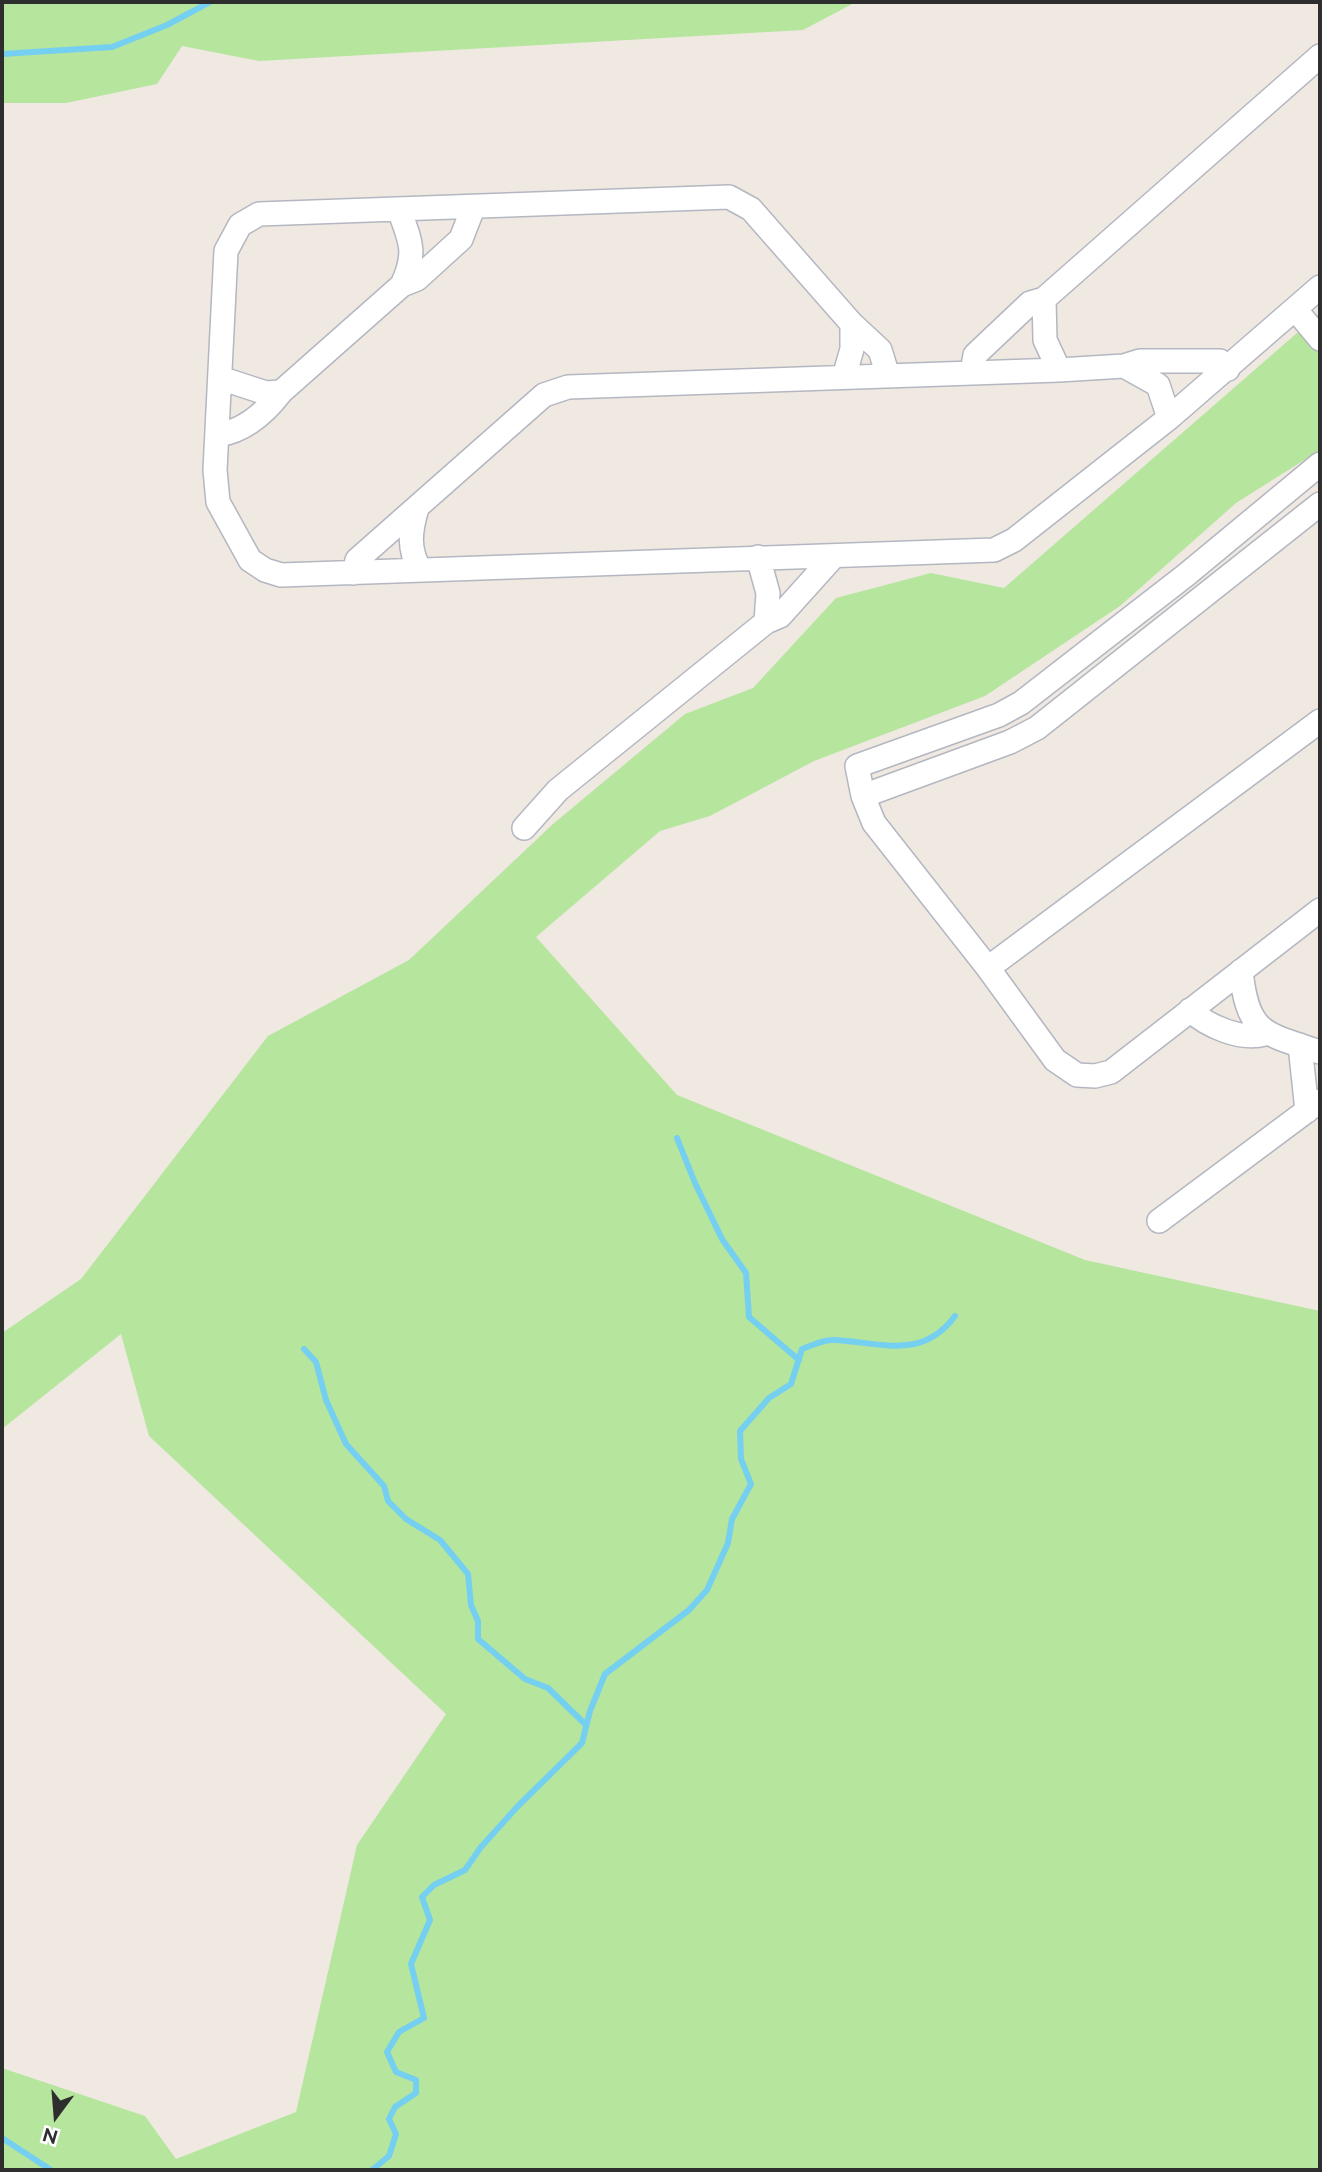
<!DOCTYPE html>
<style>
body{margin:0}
#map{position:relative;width:1322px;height:2172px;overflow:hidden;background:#efe9e1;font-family:Raleway,sans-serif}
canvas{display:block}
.frame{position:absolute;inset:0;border:4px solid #2e2e2e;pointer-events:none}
.north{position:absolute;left:21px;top:2081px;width:70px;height:70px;-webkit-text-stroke:5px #fff;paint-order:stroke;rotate:196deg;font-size:19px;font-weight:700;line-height:28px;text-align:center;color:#2e2e2e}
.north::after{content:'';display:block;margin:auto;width:24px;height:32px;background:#2e2e2e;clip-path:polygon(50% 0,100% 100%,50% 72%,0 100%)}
</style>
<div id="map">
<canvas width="1322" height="2172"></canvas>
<div class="frame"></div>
<div class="north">N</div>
</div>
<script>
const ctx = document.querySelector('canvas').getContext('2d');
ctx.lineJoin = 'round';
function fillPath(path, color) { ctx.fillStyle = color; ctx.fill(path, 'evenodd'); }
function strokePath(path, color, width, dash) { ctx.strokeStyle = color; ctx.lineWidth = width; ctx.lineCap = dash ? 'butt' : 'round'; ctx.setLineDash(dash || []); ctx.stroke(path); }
const green = new Path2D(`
 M2,2h854l-53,28 -544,31 -77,-15 -25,38 -91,19h-64z
 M1320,313v137l-84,53 -116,103 -135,90 -171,65 -104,55 -50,15 -124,106 141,158 408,165 235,51v859h-1318v-102l143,48 31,43 120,-47 61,-267 89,-131 -297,-278 -28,-102 -119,95v-96l79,-54 187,-243 141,-76 144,-136 132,-110 68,-26 83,-90 95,-25 73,15z`);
const stream = new Path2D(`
 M2,54l110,-7 55,-22 43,-23
 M677,1138l18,45 27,56 24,34 3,44 50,43
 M304,1349l12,13 10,38 20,44 38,42 4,15 18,18 34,21 28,34 3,31 7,16v18l47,40 23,9 38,37
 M2,2138l49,32
 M372,2170l17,-14 7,-22 -7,-15 6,-12 21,-14v-13l-20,-8 -9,-20 12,-20 25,-14 -13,-54 19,-44 -8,-23 12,-12 31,-15 16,-23 37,-41 64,-63 8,-32 15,-37 84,-64 18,-20 21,-47 4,-24 19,-35 -10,-25 -1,-28 29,-33 22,-14 11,-35c9,-3 22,-10 32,-9 46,2 88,21 121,-24`);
const minor = new Path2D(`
 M399,210c12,32 18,43 3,75
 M1044,299l1,41 14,30
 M1295,309l25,30
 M1124,366l34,19 11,33
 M972,372l3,-17 55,-52 14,-4 276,-243
 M888,376l-8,-26 -28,-26 -101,-115 -22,-12 -470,17 -19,11 -14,26 -11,219 3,32 32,58 15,10 16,5 713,-25 20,-10 155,-122 151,-131
 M844,377l8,-28v-25
 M220,378l46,15 15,-1
 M218,435c26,-4 47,-22 63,-43l121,-107 15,-6 44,-40 12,-31
 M1320,464l-134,111 -165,128 -22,12 -142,51 6,30 11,27 114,145 67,92 22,15 18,1 16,-4 209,-162
 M417,508c-7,24 -9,41 3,62
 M758,557l10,36 -2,29
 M354,573l3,-13 187,-165 24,-8 491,-17 65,-4 16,-5h80l8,8
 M863,796l147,-54 27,-14 283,-224
 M524,828l34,-38 208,-168 14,-6 54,-60
 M988,968l332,-247
 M1241,971c7,64 23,62 79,81
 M1190,1010c17,16 51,31 75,24
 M1300,1045l7,66
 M1159,1221l161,-120`);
fillPath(green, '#b6e59e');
strokePath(stream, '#75cff0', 6);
strokePath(minor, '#b4b7c1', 26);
strokePath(minor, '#fff', 23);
</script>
